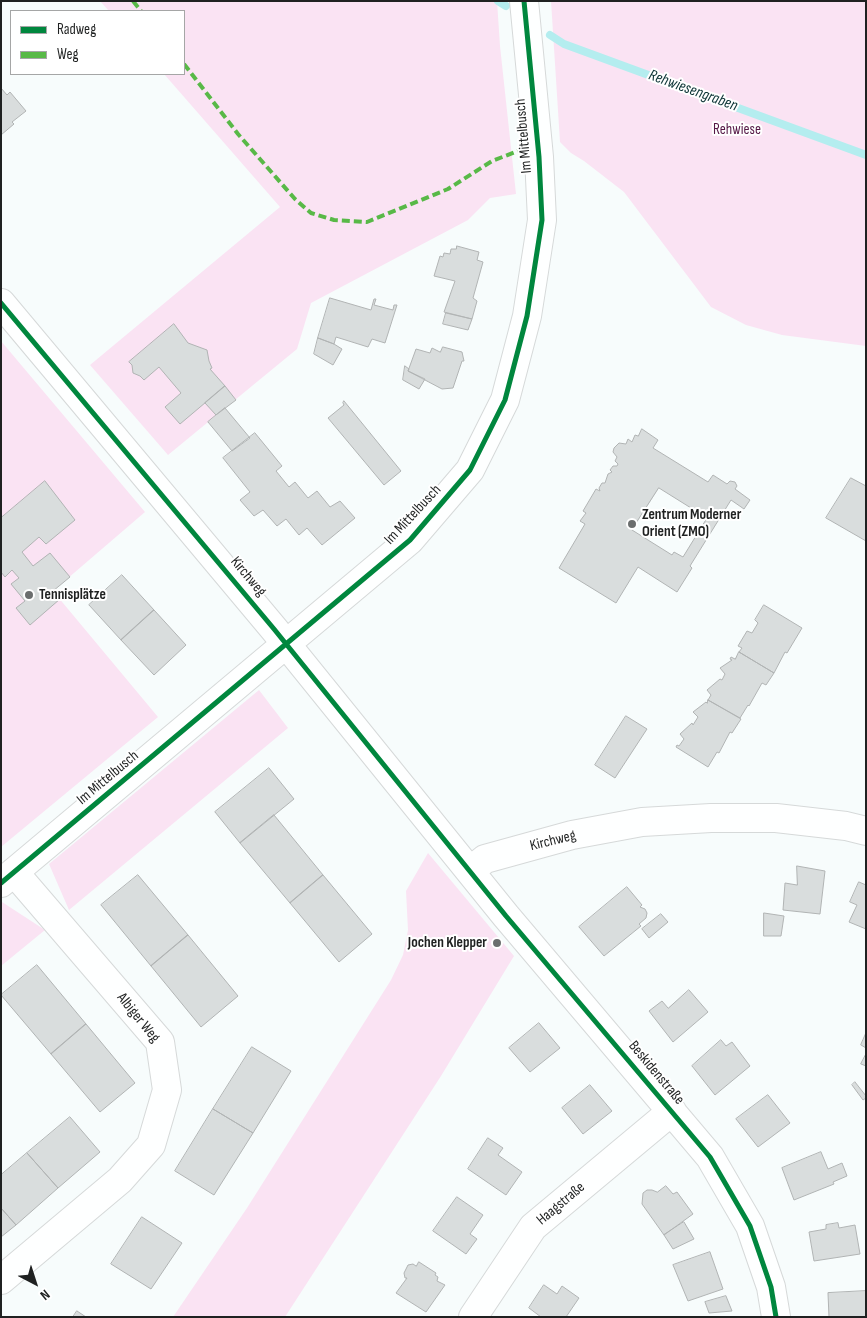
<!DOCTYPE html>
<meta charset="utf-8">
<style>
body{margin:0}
#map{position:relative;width:867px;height:1318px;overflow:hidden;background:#f7fcfc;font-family:"Sofia Sans Condensed",sans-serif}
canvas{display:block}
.frame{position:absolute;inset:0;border:2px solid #1f2121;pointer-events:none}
.legend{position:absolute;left:10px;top:10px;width:175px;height:65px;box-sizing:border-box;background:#fff;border:1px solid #a5a6a6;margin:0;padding:6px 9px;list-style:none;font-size:15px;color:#1f2121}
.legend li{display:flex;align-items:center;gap:10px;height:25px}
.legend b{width:25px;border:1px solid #a5a6a6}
.north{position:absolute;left:10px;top:1258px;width:50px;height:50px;-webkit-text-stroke:4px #fff;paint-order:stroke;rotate:140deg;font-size:14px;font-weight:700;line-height:20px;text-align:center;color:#1f2121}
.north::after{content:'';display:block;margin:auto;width:18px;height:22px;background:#1f2121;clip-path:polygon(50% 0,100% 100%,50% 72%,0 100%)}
</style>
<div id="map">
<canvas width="867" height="1318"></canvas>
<div class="frame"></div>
<ul class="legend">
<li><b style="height:6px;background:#00873e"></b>Radweg</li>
<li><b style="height:6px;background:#58b947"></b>Weg</li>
</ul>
<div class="north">N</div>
</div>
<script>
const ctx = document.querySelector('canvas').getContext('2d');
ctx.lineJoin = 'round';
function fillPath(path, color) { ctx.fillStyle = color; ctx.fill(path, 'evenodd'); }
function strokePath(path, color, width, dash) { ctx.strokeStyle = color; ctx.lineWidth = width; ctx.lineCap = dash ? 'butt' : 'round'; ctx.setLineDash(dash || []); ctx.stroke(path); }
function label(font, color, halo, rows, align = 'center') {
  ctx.font = font + ' "Sofia Sans Condensed",sans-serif'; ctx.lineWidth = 4; ctx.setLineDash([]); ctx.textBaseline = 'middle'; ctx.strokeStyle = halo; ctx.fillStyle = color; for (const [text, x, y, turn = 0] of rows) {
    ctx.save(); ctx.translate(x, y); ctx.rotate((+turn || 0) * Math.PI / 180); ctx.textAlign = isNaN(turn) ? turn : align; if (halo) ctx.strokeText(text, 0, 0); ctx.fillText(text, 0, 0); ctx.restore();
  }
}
const green = new Path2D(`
 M100,1h397l3,45 16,148 -26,4 -22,22 -157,83 -14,46 -129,106 -78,-90 190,-158 -116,-133h20v-63h-75z
 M551,1h315v345l-84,-11 -36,-10 -35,-18 -87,-115 -40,-31 -13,-8 -11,-11z
 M1,341l144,171 -92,79 105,126 -157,130z
 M259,690l29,38 -219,182 -20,-46z
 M428,853l86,103 -73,120 -156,241h-112l74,-109 144,-228 12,-25 5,-25 -2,-39z
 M2,902l43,28 -44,36v-63z`);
const stream = new Path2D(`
 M498,1l8,5
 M550,35l14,9 302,111`);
const building = new Path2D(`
 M1,88l6,7 3,-3 16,19 -14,11 2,2 -13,11z
 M457,246l22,6 -2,8 6,2 -10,36 4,3 -5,18 -28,-7 11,-31 -21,-5 6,-20 3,1 1,-4 6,1 1,-5h5z
 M330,298l41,12 3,-11h2l-2,6 19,5 1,-5h3l-12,38 -13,-4 -4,8 -32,-10 -2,7 -16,-6z
 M446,313l26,6 -4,11 -25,-6z
 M174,324l14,19 19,7 2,11 3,7 -2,1 15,17 -45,38 -15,-17 16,-14 -22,-26 -15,13 -4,-4 -7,-3 -1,-8 -3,-3z
 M318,338l16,6 8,5 -9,16 -19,-11z
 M443,347l19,5 2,9h-2l-9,27 -11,1 -34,-18 8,-22 14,4 2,-5 8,4z
 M405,366l4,3 -1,2 17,8 -6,10 -16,-9z
 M225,386l11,14 -20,15 -11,-12z
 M344,401l57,70 -17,14 -56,-67 16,-13 -1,-2z
 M225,408l25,30 -18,13 -24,-29z
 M642,429l16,11 -5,8 55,34 5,-7 14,9 3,-3 5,1 2,4 -2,3 15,11 -6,9 -13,-9 -41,66 2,2 -15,24 -39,-25 -22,36 -57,-35 26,-44 -5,-3 6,-8 -3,-2 13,-22 4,2 -1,-3 3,-5h3l3,-9 4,-2 -2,-2 3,-4h4l1,-2 -3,-3 2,-4 -4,-5 1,-4 5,-5 7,1 2,-5 4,3 3,-7 3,1zM659,488l48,30 -24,39 -9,-5 -2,3 -40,-25z
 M255,433l27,33 -6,5 13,16 6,-5 13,16 9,-7 13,16 10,-6 15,17 -33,27 -15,-17 -8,7 -13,-16 -9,7 -14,-16 -9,6 -14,-16 10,-8 -27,-34z
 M851,478l15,8v55l-40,-23z
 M45,481l30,39 -29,24 -7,-7 -17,15 11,14 17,-13 20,24 -17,14 7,8 -30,26 -14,-17 9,-7 -14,-17 8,-6 -7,-8 -7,7 -4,-5v-54z
 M122,575l32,35 -33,30 -32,-35z
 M764,605l38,23 -15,25 -2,-1 -11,21 -35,-21 3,-4 -4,-2 9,-15 5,2 6,-10 -3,-3z
 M154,610l32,35 -32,30 -33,-35z
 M739,652l35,21 -8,12 -4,-2 -13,23 -1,-1 -8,13 -32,-18 3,-5 -4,-5 13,-11 2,1 3,-6 -5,-6 12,-8 -2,-1 1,-2 4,2z
 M708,700l33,19 -9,14 -2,-1 -11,21 -2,-1 -9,15 -32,-20 1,-2 2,1 5,-7 -4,-5 12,-11 1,2 5,-8 -5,-5 13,-10 1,1z
 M626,716l21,13 -32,49 -20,-13z
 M269,768l25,31 -54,44 -25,-31z
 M274,815l49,60 -33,28 -50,-60z
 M797,866l28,5 -5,43 -37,-4 2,-27 12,2z
 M138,875l50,60 -37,31 -50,-61z
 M323,875l49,59 -33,28 -49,-59z
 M859,882l7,3v44l-17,-7 8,-17 -7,-3z
 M627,887l15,18 -2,2 5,2 2,4 -1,5 -7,6 2,2 -37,30 -25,-29z
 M764,913l20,3 -3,20h-17z
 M661,914l7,8 -19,16 -7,-9z
 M188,935l50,61 -37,31 -50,-61z
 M37,965l49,59 -35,30 -50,-59z
 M689,990l19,22 -35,30 -24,-31 13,-10 6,7z
 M539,1023l21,25 -30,24 -21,-24z
 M86,1024l49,59 -35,29 -49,-58z
 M866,1033v15l-5,-3z
 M721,1040l5,6 6,-4 18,24 -35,29 -23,-29z
 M252,1047l39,24 -38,62 -40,-24z
 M866,1054v12l-5,-2z
 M855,1082l11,14v2l-3,2 -11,-15z
 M590,1085l22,26 -29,23 -21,-26z
 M768,1095l22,28 -32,24 -22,-28z
 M213,1109l40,24 -39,62 -39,-24z
 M70,1117l30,35 -42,36 -31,-35z
 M488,1138l15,10 -5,7 24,17 -16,23 -38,-26z
 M821,1152l7,17 14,-6 5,13 -14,6 1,2 -40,16 -12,-32z
 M27,1153l31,35 -42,37 -15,-17v-33z
 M666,1186l7,8 4,-2 16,22 -29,21 -22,-31 1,-11 4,-3h5l5,2z
 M457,1197l26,18 -13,19 7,5 -11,15 -33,-23z
 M1,1208l15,17 -15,12z
 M142,1217l40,26 -31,46 -40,-25z
 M684,1222l10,17 -21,10 -9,-14z
 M838,1223l1,5 16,-3 5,29 -46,7 -5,-29 17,-3v-4z
 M710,1252l13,37 -35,12 -15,-36z
 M419,1262l17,11 -1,2 3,2 -1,4 8,4 -19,27 -30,-19 11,-15h-2l-1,-5 4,-8 5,-1 3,2z
 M544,1285l13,9 5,-8 17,12 -13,19h-25l-12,-9z
 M866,1291v26h-37l-1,-24z
 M726,1296l6,15 -23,2 -4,-11z
 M77,1311l9,6h-13z`);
const minor = new Path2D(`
 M1,303l273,326 232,287 204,241 40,69 21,61 5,30
 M470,871l15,-12 87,-24 70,-13 69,-4h65l70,8 20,5
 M1,883l409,-343 60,-70 35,-70 22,-84 15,-96 -3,-63 -15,-156
 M1,1280l119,-100 31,-35 16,-55 -7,-48 -146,-170
 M473,1317l60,-90 139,-116`);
const quiet = new Path2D(`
 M133,1l8,10
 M184,64l54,70 57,65 16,14 23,7 33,2 81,-33 44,-28 26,-10`);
const cycleway = new Path2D(`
 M1,303l273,326 232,287 204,241 40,69 21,61 5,30
 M1,883l409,-343 60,-70 35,-70 22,-84 15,-96 -3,-63 -15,-156`);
const markers = [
 [632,524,5,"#6b6e6e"],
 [29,595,5,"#6b6e6e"],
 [497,943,5,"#6b6e6e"]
];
const parkNames = [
 ["Rehwiese",737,130]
];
const streetNames = [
 ["Im Mittelbusch",524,136,-95],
 ["Im Mittelbusch",413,515,-47],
 ["Kirchweg",248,577,50],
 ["Im Mittelbusch",108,778,-40],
 ["Kirchweg",553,841,-14],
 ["Albiger Weg",138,1018,51],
 ["Beskidenstraße",656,1073,50],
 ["Haagstraße",561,1204,-40]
];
const poiNames = [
 ["Zentrum Moderner",642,515],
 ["Orient (ZMO)",642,532],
 ["Tennisplätze",39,595],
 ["Jochen Klepper",487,943,"right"]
];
const waterNames = [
 ["Rehwiesengraben",693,91,20]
];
fillPath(green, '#fae3f3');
strokePath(stream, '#b4edef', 8);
fillPath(building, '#d9dddd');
strokePath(building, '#b1b4b4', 1);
strokePath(minor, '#d6d9d9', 30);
strokePath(minor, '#feffff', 28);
strokePath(quiet, '#58b947', 4, [8, 4]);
strokePath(cycleway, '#00873e', 5);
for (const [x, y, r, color] of markers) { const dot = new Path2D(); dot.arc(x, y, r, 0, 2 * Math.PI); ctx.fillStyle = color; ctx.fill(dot); strokePath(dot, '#fff', 2); }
label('15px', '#551846', '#fff', parkNames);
label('15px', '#1f2121', '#fff', streetNames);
label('bold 15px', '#1f2121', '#fff', poiNames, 'left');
label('italic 16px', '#0e3537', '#fff', waterNames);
</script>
